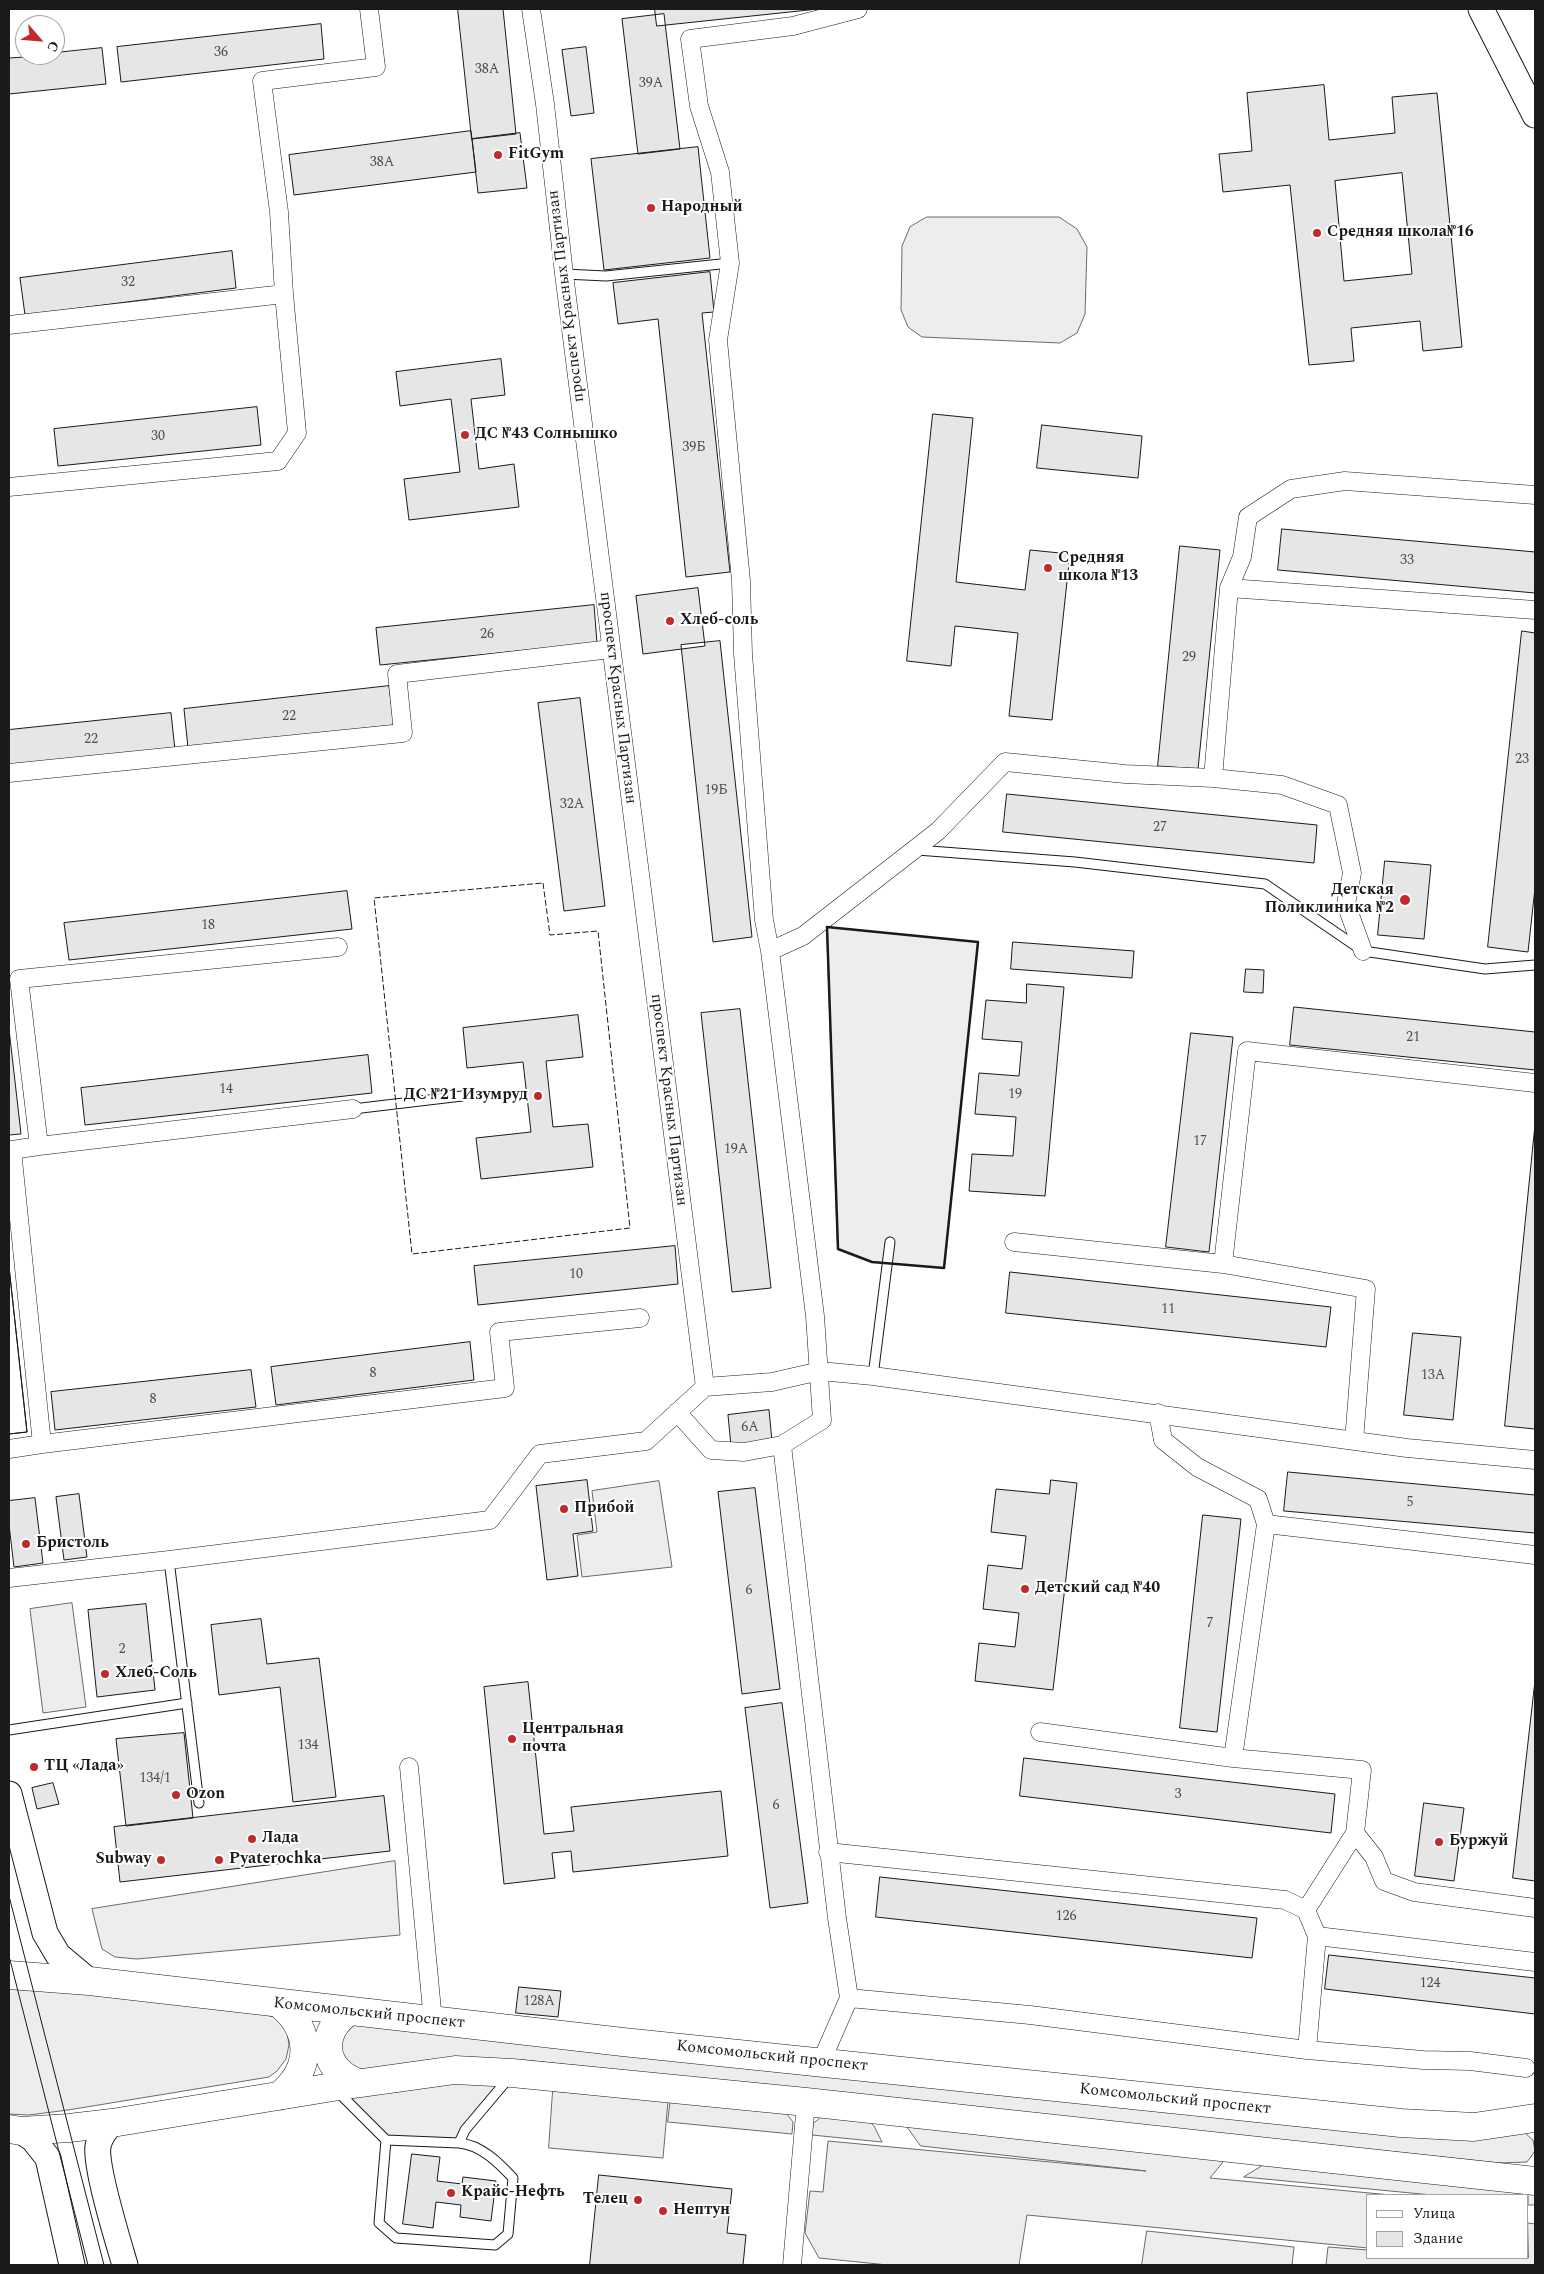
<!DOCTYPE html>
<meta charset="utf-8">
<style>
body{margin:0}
#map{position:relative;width:1544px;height:2274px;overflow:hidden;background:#fff;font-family:Spectral,serif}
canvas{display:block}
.frame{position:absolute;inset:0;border:10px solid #1a1a1a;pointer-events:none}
.legend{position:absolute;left:1366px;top:2194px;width:162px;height:65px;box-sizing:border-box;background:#fff;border:1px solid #a3a3a3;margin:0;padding:6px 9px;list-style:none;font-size:15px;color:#1a1a1a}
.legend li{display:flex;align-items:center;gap:10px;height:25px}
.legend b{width:25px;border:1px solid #a3a3a3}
.north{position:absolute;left:15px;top:15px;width:50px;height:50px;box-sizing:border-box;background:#fff;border:1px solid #a3a3a3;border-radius:50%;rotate:117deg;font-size:14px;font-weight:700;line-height:20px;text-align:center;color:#1a1a1a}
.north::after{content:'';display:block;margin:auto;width:18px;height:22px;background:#c62828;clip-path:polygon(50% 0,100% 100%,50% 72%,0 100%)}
</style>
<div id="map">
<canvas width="1544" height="2274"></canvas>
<div class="frame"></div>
<ul class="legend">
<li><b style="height:6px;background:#fff"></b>Улица</li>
<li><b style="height:14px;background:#e6e6e6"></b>Здание</li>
</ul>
<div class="north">С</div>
</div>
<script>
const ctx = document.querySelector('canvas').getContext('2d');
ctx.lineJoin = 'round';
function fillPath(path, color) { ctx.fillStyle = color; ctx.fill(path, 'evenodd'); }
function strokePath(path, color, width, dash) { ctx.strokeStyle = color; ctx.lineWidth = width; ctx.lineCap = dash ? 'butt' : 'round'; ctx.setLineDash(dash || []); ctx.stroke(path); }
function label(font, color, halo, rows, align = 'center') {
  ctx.font = font + ' Spectral,serif'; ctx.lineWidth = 4; ctx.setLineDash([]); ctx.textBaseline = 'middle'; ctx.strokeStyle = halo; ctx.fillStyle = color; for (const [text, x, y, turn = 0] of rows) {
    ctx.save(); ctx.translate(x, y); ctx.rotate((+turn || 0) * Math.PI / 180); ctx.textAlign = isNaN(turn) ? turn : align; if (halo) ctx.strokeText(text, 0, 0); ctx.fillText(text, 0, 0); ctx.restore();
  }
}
const built = new Path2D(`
 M927,217h132l18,12 10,18 -2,67 -8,19 -17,10 -138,-6 -14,-10 -7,-17 1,-64 8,-19z
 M827,927l151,15 -34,326 -72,-6 -34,-13z
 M659,1481l13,86 -90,10 -5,-42 20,-3 -5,-41z
 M72,1603l14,104 -43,6 -13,-104z
 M395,1861l5,74 -263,24 -22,-2 -13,-8 -10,-40z
 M49,1986l213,28 17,4 8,14 2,13 -3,14 -9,12 -8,6 -201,33 -39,5 -20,-1v-127z
 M352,2021l1166,111 7,1 8,7 2,11 -8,11 -29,1 -975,-103h-83l-86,12 -20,-33z
 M512,2073l-53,70 -73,-3 -53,-53z
 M553,2091l115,10 -5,57 -114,-10z
 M671,2097l112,12 10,13 -1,12 -124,-12z
 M824,2115l41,2 9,9 8,16 -70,-7 1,-11z
 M903,2121l324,36 -17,21 181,17h-23v53l-341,-33 -8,50h-131l-69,-7 -14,-25 5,-42 13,1 5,-51 318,30 -225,-25z
 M1270,2161l265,29v15h-7v-10h-96l-188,-18z
 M1528,2223l7,1v41h-209l2,-18 40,3v8h160z
 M1147,2231l147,16 -2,18h-150z`);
const building = new Path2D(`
 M458,9h45l13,125 -44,5z
 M655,9h163l-161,17z
 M664,14l16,135 -42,5 -16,-135z
 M321,24l3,35 -203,23 -4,-35z
 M586,47l8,66 -23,3 -9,-66z
 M102,48l4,36 -97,10v-36l46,-3v-2z
 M1324,85l5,55 66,-7 -3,-36 45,-4 25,254 -39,4 -3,-30 -69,7 3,33 -45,4 -19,-180 -67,7 -4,-38 33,-3 -5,-58zM1402,173l10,101 -68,7 -9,-100z
 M471,131l5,41 -182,23 -5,-40z
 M520,133l7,55 -49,5 -6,-54z
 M698,147l12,111 -106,12 -13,-111z
 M232,251l4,37 -211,27 -5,-37z
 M710,272l4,40 -12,1 28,259 -44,5 -28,-258 -40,5 -5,-41z
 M501,359l4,36 -34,4 8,70 35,-5 5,43 -110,13 -5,-41 56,-7 -9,-73 -51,7 -4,-34z
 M257,407l4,38 -203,21 -4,-37z
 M933,414l40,4 -17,164 69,8 5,-40 40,4 -18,166 -43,-4 9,-83 -63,-7 -4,40 -44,-5z
 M1042,425l100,11 -4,42 -101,-10z
 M1282,529l253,23v41l-257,-23z
 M1180,546l40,4 -22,219 -40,-3z
 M698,588l7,58 -62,8 -7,-58z
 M594,605l3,38 -217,22 -4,-37z
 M1522,631l13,2v255l-7,64 -40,-5z
 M720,641l32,296 -39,5 -32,-297z
 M389,686l5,39 -206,23 -4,-39z
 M580,698l25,208 -41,5 -26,-208z
 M171,713l4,37 -166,17v-37z
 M1007,794l310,31 -3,38 -311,-31z
 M1385,861l46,4 -7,74 -46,-4z
 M347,891l5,38 -283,31 -5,-37z
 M1013,942l121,9 -2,27 -121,-9z
 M1246,969l18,1 -1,23 -19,-1z
 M1027,984l37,3 -19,209 -76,-5 3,-37 41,2 3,-39 -41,-3 4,-41 40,3 3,-34 -40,-3 4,-39 40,3z
 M1294,1007l241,25v38l-245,-25z
 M740,1009l31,279 -39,4 -31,-279z
 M578,1015l5,42 -37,4 7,66 35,-3 5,43 -112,12 -5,-41 55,-6 -8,-70 -56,6 -4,-40z
 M9,1029l12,105 -12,1z
 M1191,1033l42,4 -24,215 -43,-5z
 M368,1055l4,38 -287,32 -4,-37z
 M1535,1125v304l-30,-3z
 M675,1246l3,38 -200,21 -4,-39z
 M9,1267l18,165 -18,2z
 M9,1267l18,165 -18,2z
 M1010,1272l321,35 -5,40 -320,-34z
 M1413,1333l48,4 -8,83 -49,-5z
 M470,1342l4,38 -198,25 -5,-38z
 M251,1370l5,37 -201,23 -4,-38z
 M769,1410l3,31 -41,5 -3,-31z
 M1288,1472l247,23v38l-251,-22z
 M587,1480l6,51 -20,3 5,42 -31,4 -11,-94z
 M1051,1480l26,3 -24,207 -78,-9 4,-38 36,4 4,-34 -36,-4 5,-44 34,4 4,-33 -35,-4 5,-43 53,5z
 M755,1488l25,201 -38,5 -24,-202z
 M79,1494l8,63 -23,3 -8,-63z
 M35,1498l8,65 -29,4 -5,-42v-24z
 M1203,1515l38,4 -24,213 -37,-4z
 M146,1604l9,86 -58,7 -9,-87z
 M261,1619l6,45 52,-6 17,139 -43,5 -13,-115 -61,8 -8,-70z
 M1535,1681v200l-22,-3z
 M528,1682l16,152 30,-3 -3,-24 150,-16 7,65 -155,16 -2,-21 -19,2 3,25 -51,6 -20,-197z
 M782,1703l26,200 -38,5 -25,-200z
 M184,1733l9,85 -67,8 -10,-87z
 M1024,1758l311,36 -4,39 -311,-37z
 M53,1783l6,21 -22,5 -5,-21z
 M384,1796l6,55 -270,31 -6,-55z
 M1424,1803l40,5 -10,73 -39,-5z
 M880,1877l377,41 -5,40 -376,-41z
 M1329,1955l206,23v36l-210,-25z
 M519,1987l42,4 -3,26 -42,-4z
 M412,2154l28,3 -3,24 25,3 1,-7 33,4 -5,40 -31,-4 1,-12 -25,-3 -3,26 -30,-4z
 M599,2175l133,14 -5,44 19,2 -3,30h-153z`);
const lane = new Path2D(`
 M564,274l42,2 124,-13
 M917,850l158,12 190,22 98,67 122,18 50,-4
 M353,1109l109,-13
 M873,1376l17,-134
 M169,1560l30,243
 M9,1730l178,-27
 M337,2091l49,49 73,3 6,-13 43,-51
 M386,2140l-7,83 17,15 99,7 13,-11 5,-56c-15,-16 -32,-33 -54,-35`);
const street = new Path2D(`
 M531,9l14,95 19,170 141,1113
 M9,325l275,-31
 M9,487l269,-26 19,-28 -13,-139 -5,-82 -17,-131 114,-14 -7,-58
 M1229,588l13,-31 6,-40 43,-28 54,-8 190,14
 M9,773l394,-40 -6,-59 214,-25
 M1213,778l69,7 56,20 14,68 -6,31 17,47
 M338,947l-319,32 20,167 314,-37
 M770,951l33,-15 112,-87 23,-18 67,-69 120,12 88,4 16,-190 306,22
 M1014,1242l209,22 143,25 -12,152
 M1223,1264l24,-213 288,32
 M677,1412l34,38 33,2 38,-7 40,-25 -7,-104 -45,-365 -6,-31 -21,-266 -2,-73 -23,-241 12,-77 -10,-91 -21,-66 -9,-67 103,-13 65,-17
 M1158,1413l5,27 34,27 61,32 8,25 -33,234 129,12 -7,63 -49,77
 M42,1444l463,-56 -6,-56 141,-14
 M782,1445l55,473 12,80
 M9,1449l33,-5 -30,-294 27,-4
 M1266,1524l269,31
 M9,1578l160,-18 321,-40 50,-66 106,-13 59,-54 67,-5 48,-11 53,5 534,72 128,12
 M1040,1732l193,26
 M409,1767l24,254
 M1355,1833l19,24 10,24 30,11 121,16
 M828,1852l457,48 21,10 11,26
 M1307,2050l116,10 47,1 56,7
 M821,2062l28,-64 181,17 277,35 10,-114 218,26
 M792,2265l14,-163`);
const secondary = new Path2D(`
 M1481,9l54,106
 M9,1794l36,139 13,22 31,26
 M112,2123c-7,7 -12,13 -14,23 -3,21 20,95 27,119
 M21,2131l12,8 15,19 24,107`);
const primary = new Path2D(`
 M9,1975l80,6 534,61 778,81 73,4 61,-9
 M350,2011c-33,21 -28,60 9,72
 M279,2096c33,-26 34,-64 2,-91
 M9,2129l12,2 48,-3 43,-5 221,-36 122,-17 57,3 294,29 729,79`);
const tram = new Path2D(`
 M9,1896l95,369
 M9,1956l79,309`);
const fence = new Path2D(`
 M543,883l7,52 48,-4 32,297 -218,26 -38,-356z`);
const wall = new Path2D(`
 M827,927l151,15 -34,326 -72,-6 -34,-13z`);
const markers = [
 [498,155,5,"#c62828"],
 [651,208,5,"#c62828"],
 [1317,233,5,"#c62828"],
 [465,435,5,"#c62828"],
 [1048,568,5,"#c62828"],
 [670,621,5,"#c62828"],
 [1405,900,6,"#c62828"],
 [538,1096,5,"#c62828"],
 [564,1509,5,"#c62828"],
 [26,1544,5,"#c62828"],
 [1025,1589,5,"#c62828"],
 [105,1674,5,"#c62828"],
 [512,1739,5,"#c62828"],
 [34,1767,5,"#c62828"],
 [176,1795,5,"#c62828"],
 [252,1839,5,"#c62828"],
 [1439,1842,5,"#c62828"],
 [161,1860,5,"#c62828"],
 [219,1860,5,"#c62828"],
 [451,2193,5,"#c62828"],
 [638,2200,5,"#c62828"],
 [663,2211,5,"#c62828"]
];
const numberNames = [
 ["36",221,53],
 ["38А",487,70],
 ["39А",651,84],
 ["38А",382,163],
 ["32",128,283],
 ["30",158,437],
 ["39Б",694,448],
 ["33",1407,561],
 ["26",487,635],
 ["29",1189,658],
 ["22",289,717],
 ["22",91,740],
 ["23",1522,760],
 ["19Б",716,791],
 ["32А",572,805],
 ["27",1160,828],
 ["18",208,926],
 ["21",1413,1038],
 ["14",226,1090],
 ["19",1015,1095],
 ["17",1200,1142],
 ["19А",736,1150],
 ["10",576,1275],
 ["11",1168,1310],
 ["8",373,1374],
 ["13А",1433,1376],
 ["8",153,1400],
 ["6А",750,1428],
 ["5",1410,1503],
 ["6",749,1591],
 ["7",1210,1624],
 ["2",122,1650],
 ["134",308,1746],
 ["134/1",155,1779],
 ["3",1178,1795],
 ["6",776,1806],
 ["126",1066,1917],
 ["124",1430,1984],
 ["128А",539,2002]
];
const poiNames = [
 ["FitGym",508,155],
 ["Народный",661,208],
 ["Средняя школа№16",1327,233],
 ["ДС №43 Солнышко",475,435],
 ["Средняя",1058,559],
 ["школа №13",1058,577],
 ["Хлеб-соль",680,621],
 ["Детская",1394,891,"right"],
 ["Поликлиника №2",1394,909,"right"],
 ["ДС №21 Изумруд",528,1096,"right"],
 ["Прибой",574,1509],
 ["Бристоль",36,1544],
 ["Детский сад №40",1035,1589],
 ["Хлеб-Соль",115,1674],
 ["Центральная",522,1730],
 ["почта",522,1748],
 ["ТЦ «Лада»",44,1767],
 ["Ozon",186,1795],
 ["Лада",262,1839],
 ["Буржуй",1449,1842],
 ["Subway",151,1860,"right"],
 ["Pyaterochka",229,1860],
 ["Крайс-Нефть",461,2193],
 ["Телец",628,2200,"right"],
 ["Нептун",673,2211]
];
const streetNames = [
 ["проспект Красных Партизан",567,296,-97],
 ["проспект Красных Партизан",617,698,83],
 ["проспект Красных Партизан",668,1100,83],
 ["Комсомольский проспект",369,2014,6],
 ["Комсомольский проспект",772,2057,6],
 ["Комсомольский проспект",1175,2100,6]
];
fillPath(built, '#ededed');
strokePath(built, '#6a6a6a', 1);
fillPath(building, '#e6e6e6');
strokePath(building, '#1a1a1a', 1);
strokePath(lane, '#1a1a1a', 11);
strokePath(street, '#1a1a1a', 19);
strokePath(secondary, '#1a1a1a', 27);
strokePath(primary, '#1a1a1a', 29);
strokePath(lane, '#fff', 9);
strokePath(street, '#fff', 18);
strokePath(secondary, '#fff', 25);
strokePath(primary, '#fff', 28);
strokePath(tram, '#1a1a1a', 1);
strokePath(fence, '#1a1a1a', 1, [6, 2.5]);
strokePath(wall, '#1a1a1a', 2.5);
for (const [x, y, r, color] of markers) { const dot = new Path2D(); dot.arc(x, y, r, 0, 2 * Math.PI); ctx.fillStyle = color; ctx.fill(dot); strokePath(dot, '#fff', 2); }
label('14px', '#4d4d4d', null, numberNames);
label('bold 16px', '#1a1a1a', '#fff', poiNames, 'left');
label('16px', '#1a1a1a', '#fff', streetNames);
</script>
